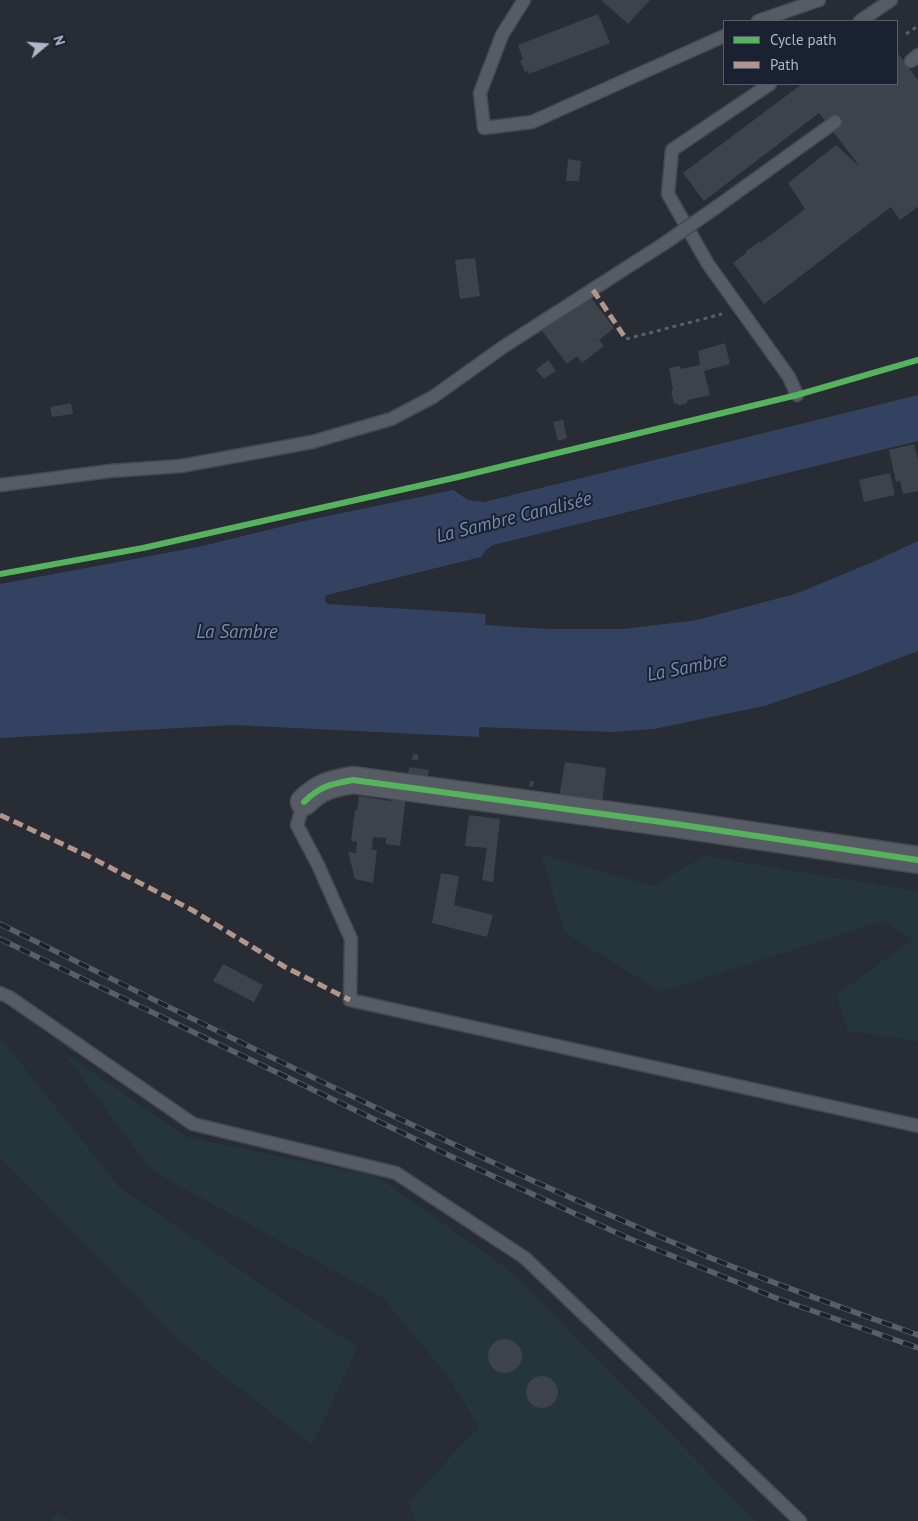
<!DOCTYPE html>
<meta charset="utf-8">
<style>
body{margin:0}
#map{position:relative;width:918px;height:1521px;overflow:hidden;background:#272c35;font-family:"PT Sans",sans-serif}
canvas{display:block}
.legend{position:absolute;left:723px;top:20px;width:175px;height:65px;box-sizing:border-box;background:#1a2130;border:1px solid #565d6d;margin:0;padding:6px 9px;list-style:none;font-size:15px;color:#afb7c8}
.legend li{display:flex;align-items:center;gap:10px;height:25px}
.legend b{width:25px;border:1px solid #565d6d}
.north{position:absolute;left:20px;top:20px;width:50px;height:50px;-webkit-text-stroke:4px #1a2130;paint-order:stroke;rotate:72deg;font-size:14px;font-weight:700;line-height:20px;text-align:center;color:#afb7c8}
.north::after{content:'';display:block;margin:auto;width:18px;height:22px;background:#afb7c8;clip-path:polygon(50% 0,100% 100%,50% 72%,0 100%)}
</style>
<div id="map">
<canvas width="918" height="1521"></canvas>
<ul class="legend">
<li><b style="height:6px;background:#56b35d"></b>Cycle path</li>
<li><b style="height:6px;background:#b2968c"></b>Path</li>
</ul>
<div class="north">N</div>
</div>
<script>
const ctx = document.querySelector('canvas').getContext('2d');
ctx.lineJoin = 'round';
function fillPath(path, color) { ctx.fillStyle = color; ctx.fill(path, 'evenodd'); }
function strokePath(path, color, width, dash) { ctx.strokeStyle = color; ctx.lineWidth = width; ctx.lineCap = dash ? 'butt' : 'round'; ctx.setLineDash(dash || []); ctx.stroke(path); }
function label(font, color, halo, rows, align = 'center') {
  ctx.font = font + ' "PT Sans",sans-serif'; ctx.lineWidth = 4; ctx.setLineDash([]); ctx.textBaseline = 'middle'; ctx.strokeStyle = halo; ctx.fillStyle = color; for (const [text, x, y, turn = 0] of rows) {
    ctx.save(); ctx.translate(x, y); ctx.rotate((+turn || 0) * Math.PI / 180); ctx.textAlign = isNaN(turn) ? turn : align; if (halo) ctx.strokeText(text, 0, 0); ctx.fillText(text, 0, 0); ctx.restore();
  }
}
const green = new Path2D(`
 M541,854l112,32 51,-30 214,35v150l-70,-10 -12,-36 77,-56 -30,-18 -222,71 -96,-59z
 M0,1037l119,150 171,117 68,43 -46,98 -131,-103 -181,-184z
 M63,1052l124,85 191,40 135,96 243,248h-340l-8,-19 71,-75 -32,-52 -65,-78 -230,-126z
 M57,1512l15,9h-21z`);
const water = new Path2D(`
 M918,395v46l-425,104 -7,5 -5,7 -154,38 -2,2v4l3,3 158,10 -1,11 63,4h75l74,-9 101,-27 77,-32 43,-20v110l-79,30 -75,25 -110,23 -42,3 -133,-5v10l-247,-12 -232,13v-154l198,-37 106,-26 149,-31 15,10 16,2z`);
const building = new Path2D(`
 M601,0h49l-22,24z
 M598,14l12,29 -81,31 -1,-3 -3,1 -5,-11 3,-1 -5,-15z
 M897,52l21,28v127l-18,13 -9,-13 -127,97 -31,-41 13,-10v-2l13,-9 1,1 45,-34 -17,-26 48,-38 24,22 -41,-54 -115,88 -21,-28 119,-89h95z
 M568,159l13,2 -2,20h-13z
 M475,258l5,38 -20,3 -5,-39z
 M589,295l25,33 -15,12 5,6 -22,17 -5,-7 -10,8 -25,-33z
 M725,343l5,21 -26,7 6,24 -22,5 -2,4 -7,1 -5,-2 -3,-12 2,-1 -4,-22 11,-2 1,3 19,-4 -2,-14z
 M548,360l8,11 -12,8 -8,-9z
 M71,403l2,11 -21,3 -2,-10z
 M563,420l4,18 -9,3 -5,-19z
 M914,444l4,16v31l-15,3 -3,-13 -4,1 -7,-32z
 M890,473l5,22 -31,7 -5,-22z
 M413,754h5v6h-6z
 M565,762l41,6 -4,35 -43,-5z
 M409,767l20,3 -2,10 -19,-3z
 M530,781h4l-1,6 -4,-1z
 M392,795l14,2 -6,49 -14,-2v-6l-13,-1 -1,13h5l-4,33 -18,-4 -7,-27 8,1 1,-11 -6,-1 4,-31h2l2,-14 32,5z
 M469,815l31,4 -7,63 -11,-2 5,-32 -22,-2z
 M441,873l18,3 -5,29 39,10 -6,22 -55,-14z
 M223,964l40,21 -9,17 -41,-21z
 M488 1356a17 17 0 1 1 34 0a17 17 0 1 1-34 0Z
 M526 1392a16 16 0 1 1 32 0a16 16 0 1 1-32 0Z`);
const path = new Path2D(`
 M906,34l12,-8
 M626,339l96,-25`);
const lane = new Path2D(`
 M524,0l-22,35 -22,58 4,35 48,-6 192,-86
 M758,21l61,-21
 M860,21l31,-21
 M911,61l7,-6
 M770,84l-98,66 -4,44 40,70 81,113 8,18
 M718,206l117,-84
 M0,485l110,-14 71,-5 131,-24 79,-23 42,-22 70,-50 162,-104
 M304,802l-7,23 21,40 33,74 -1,61 568,126
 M0,993l9,4 184,127 203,49 129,85 275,263`);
const street = new Path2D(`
 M304,802c16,-16 27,-18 49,-22l316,43 249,37`);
const rail = new Path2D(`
 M0,924c210,103 420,209 635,302 92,41 188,75 283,109
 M0,939l469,226 159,73 148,60 142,50`);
const laneBridge = new Path2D(`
 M665,243l53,-37`);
const quiet = new Path2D(`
 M593,290l33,49
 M0,815l88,41 104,54 93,57 65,33`);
const cycleway = new Path2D(`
 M0,574l143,-26 315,-71 339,-82 121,-35
 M304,802c16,-16 27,-18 49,-22l316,43 249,37`);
const waterNames = [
 ["La Sambre Canalisée",514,518,-14],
 ["La Sambre",237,633],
 ["La Sambre",687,668,-11]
];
fillPath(green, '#24363b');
fillPath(water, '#324260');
fillPath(building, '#3e424b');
strokePath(lane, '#444850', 15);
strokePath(street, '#444850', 29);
strokePath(path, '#5a5f67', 3, [4, 4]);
strokePath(lane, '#565b64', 12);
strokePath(street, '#565b64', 26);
strokePath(rail, '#5a5e67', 5.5);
strokePath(rail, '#1a2130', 4, [11]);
strokePath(laneBridge, '#444850', 15, []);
strokePath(laneBridge, '#565b64', 12);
strokePath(quiet, '#b2968c', 5, [10, 5]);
strokePath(cycleway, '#56b35d', 6);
label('italic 19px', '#758bb2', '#1a2130', waterNames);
</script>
